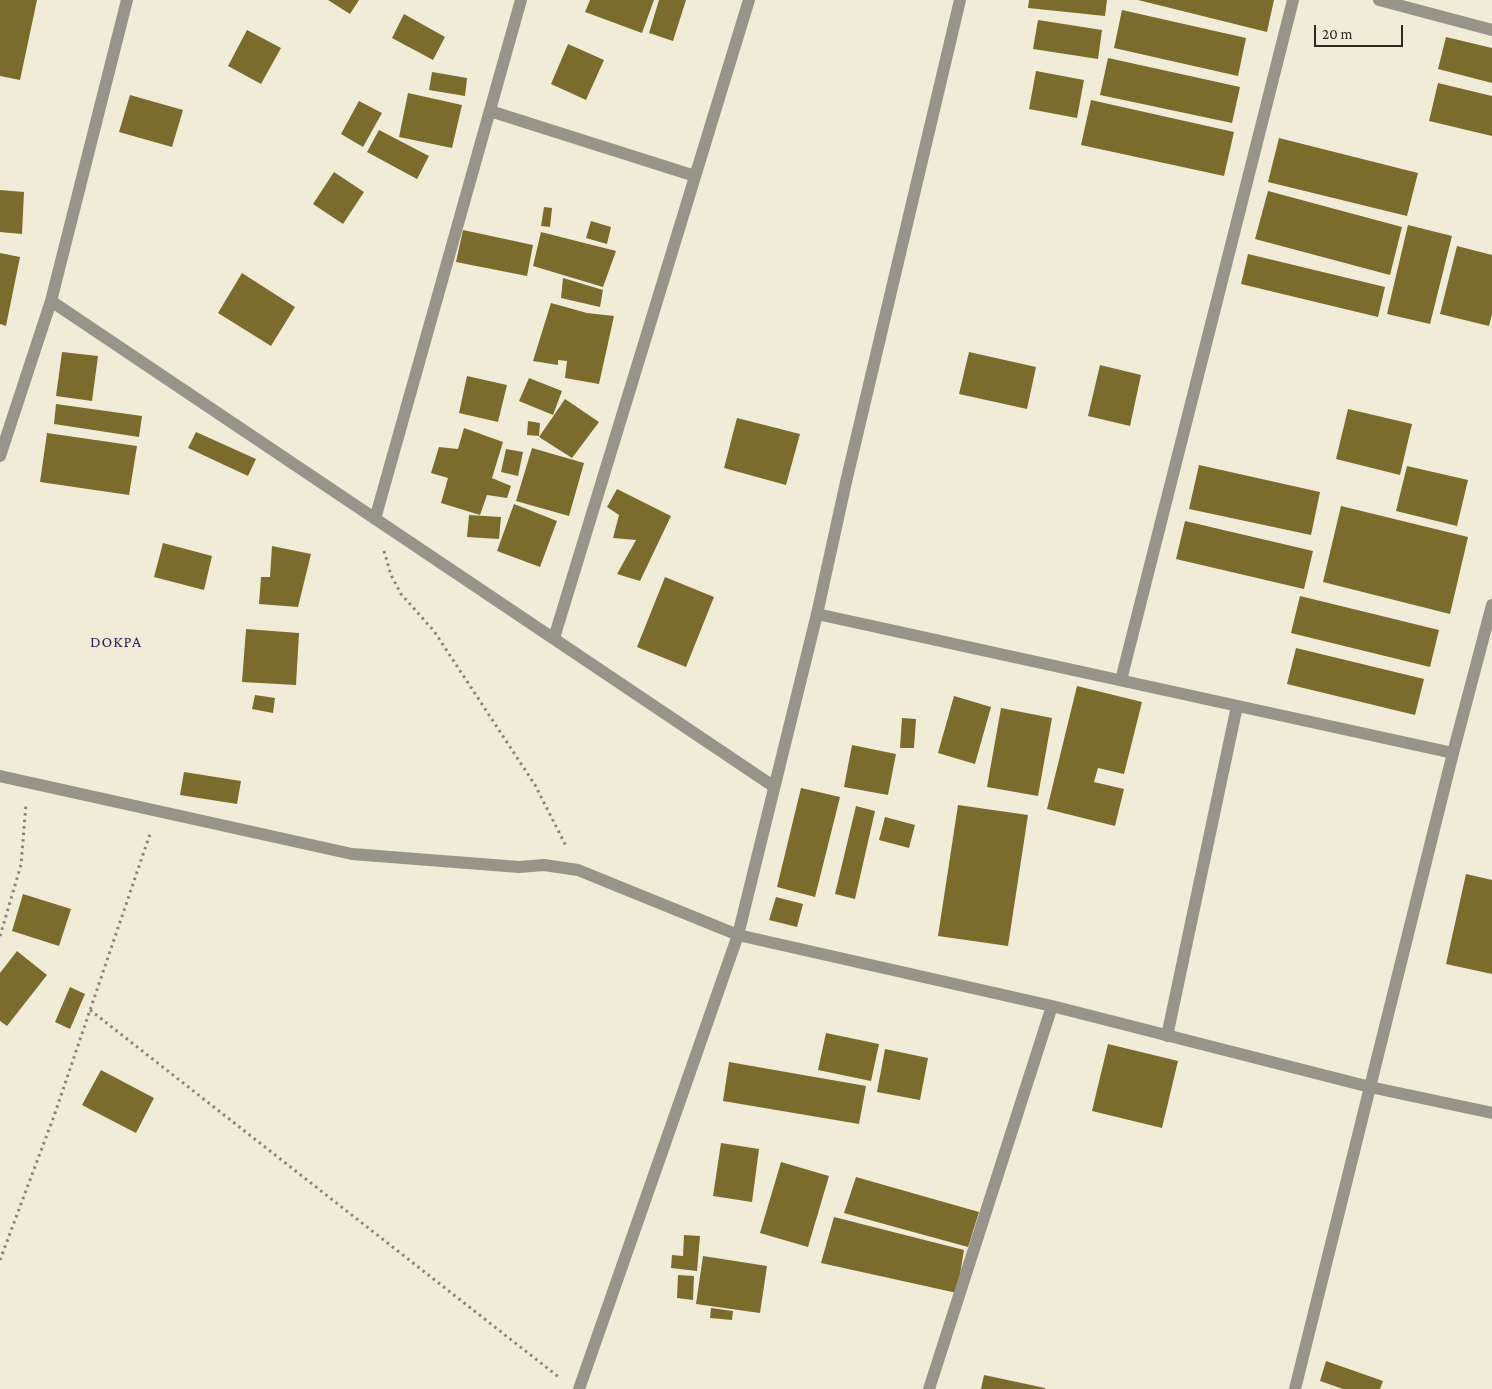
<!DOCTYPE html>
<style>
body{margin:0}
#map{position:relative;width:1492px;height:1389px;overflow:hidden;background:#f1ecd7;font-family:"Crimson Pro",serif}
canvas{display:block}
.scale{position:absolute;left:1314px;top:25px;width:89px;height:22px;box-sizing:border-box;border:2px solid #2b2921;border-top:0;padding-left:6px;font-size:15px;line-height:18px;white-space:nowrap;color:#2b2921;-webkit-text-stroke:4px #f1ecd7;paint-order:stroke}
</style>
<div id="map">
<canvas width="1492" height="1389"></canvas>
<div class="scale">20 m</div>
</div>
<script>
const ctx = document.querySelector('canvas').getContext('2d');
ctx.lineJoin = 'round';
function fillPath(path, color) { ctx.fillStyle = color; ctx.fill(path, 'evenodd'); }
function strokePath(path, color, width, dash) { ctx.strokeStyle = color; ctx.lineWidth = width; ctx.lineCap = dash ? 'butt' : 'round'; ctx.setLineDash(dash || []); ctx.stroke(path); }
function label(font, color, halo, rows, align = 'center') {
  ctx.font = font + ' "Crimson Pro",serif'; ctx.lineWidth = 5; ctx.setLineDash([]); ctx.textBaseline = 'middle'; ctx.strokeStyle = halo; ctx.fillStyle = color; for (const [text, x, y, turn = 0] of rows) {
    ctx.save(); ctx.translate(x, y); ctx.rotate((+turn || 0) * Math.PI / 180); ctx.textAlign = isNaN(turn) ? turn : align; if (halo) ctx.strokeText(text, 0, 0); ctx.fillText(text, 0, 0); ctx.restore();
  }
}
const building = new Path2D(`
 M0,0h37l-17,80 -20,-4z
 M328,0h31l-9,14z
 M590,0h64l-12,33 -57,-21z
 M659,0h27l-13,41 -24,-8z
 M1029,0h78l-2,16 -77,-8z
 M1138,0h136l-7,32z
 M1122,10l124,28 -8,38 -124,-28z
 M404,14l41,23 -12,23 -41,-22z
 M1038,20l64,10 -4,29 -65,-10z
 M247,30l34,18 -20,36 -33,-18z
 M1446,37l46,11v35l-54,-14z
 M568,44l36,16 -18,40 -35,-16z
 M1108,58l132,29 -8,36 -132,-28z
 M1036,71l48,9 -7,38 -48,-9z
 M432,72l35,6 -2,18 -36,-6z
 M1438,83l54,13v40l-63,-15z
 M408,93l54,12 -10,43 -53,-11z
 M130,95l53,15 -11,37 -53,-15z
 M1091,100l143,32 -10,44 -143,-31z
 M359,101l23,12 -19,34 -22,-13z
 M379,130l50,26 -12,23 -50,-27z
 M1279,138l139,35 -11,43 -139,-34z
 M334,172l30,20 -21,32 -30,-20z
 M0,190l24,2 -2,42 -22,-2z
 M1268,191l134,36 -12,48 -135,-36z
 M544,207l8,1 -2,19 -9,-1z
 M591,221l20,6 -4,17 -21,-6z
 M1408,225l44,11 -22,88 -43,-10z
 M463,230l70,15 -6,31 -71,-14z
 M541,232l75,19 -13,36 -70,-21z
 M1457,246l35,9v59l-3,12 -49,-12z
 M0,253l20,4 -14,69 -6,-2z
 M1248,254l137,33 -7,30 -137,-33z
 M242,273l53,34 -24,39 -53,-33z
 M563,278l40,12 -3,17 -39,-9z
 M551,303l36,10 27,3 -15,68 -34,-6 2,-17 -9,-1v5l-25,-4z
 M62,352l36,4 -6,45 -36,-5z
 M969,352l67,15 -9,42 -68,-15z
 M1100,365l41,10 -11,51 -42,-10z
 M467,376l40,9 -9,37 -39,-9z
 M529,378l33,13 -9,24 -34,-14z
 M565,399l34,23 -27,36 -33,-21z
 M56,404l86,12 -3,21 -85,-13z
 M1348,409l64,15 -12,51 -64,-16z
 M737,418l63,16 -14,51 -62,-17z
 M528,421l12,2 -1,13 -12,-1z
 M464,428l39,14 -11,36 19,8 -4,12 -20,-3 -7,20 -39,-12 7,-25 -17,-5 8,-26 19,2z
 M196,432l60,27 -8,17 -60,-28z
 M47,433l90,13 -8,49 -89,-13z
 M532,448l52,15 -15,53 -53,-15z
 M506,449l17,3 -5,24 -17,-4z
 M1199,465l121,27 -9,43 -122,-26z
 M1407,466l61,14 -11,46 -61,-15z
 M617,489l54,27 -31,65 -23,-7 19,-34 -23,-2 6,-23 -12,-8z
 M514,504l43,17 -17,46 -43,-16z
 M1341,506l127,31 -18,77 -127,-32z
 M469,515l32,2 -2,22 -32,-2z
 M1185,521l128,30 -9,38 -128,-30z
 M163,543l49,13 -8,34 -50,-13z
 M272,546l39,8 -13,53 -39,-3 2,-27h9z
 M665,577l49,20 -28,70 -49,-20z
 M1300,596l139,34 -9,37 -139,-34z
 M246,629l53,4 -3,52 -54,-3z
 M1296,648l128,31 -9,36 -128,-31z
 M1077,686l65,16 -18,72 -26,-6 -4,14 30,7 -9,37 -68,-17z
 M255,695l20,3 -2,15 -21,-4z
 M954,696l37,11 -16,57 -37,-11z
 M1001,708l51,10 -14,78 -51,-9z
 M902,718l14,1 -2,29h-14z
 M852,745l44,9 -8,41 -44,-8z
 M184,772l57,9 -4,23 -57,-9z
 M801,788l39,9 -25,100 -38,-10z
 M958,805l70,10 -20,131 -70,-10z
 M856,806l19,5 -20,88 -20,-5z
 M885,817l30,8 -6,23 -30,-8z
 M1466,874l26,6v94l-46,-10z
 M23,894l48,15 -12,37 -47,-15z
 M776,897l27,7 -6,23 -28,-7z
 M17,951l30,24 -40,51 -7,-5v-48z
 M70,987l15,7 -15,35 -15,-7z
 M826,1033l53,11 -8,37 -53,-11z
 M1108,1044l70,17 -16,67 -70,-17z
 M885,1049l43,9 -8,42 -43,-8z
 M729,1062l137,24 -7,38 -136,-23z
 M101,1070l53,28 -18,35 -54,-28z
 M721,1143l38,6 -7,53 -39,-6z
 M781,1162l48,14 -21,71 -48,-14z
 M856,1177l123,35 -11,35 -124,-34z
 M834,1217l130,33 -7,43 -136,-30z
 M684,1235l16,1 -3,35 -26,-3 1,-13 11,1z
 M703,1256l64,10 -7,47 -64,-9z
 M678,1275l16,1 -1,24 -16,-2z
 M711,1308l22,3 -1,9 -22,-2z
 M1326,1361l57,20 -3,8h-37l-23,-8z
 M984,1375l61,13v1h-64z`);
const path = new Path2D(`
 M384,551l7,24 10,19 33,37 101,154 31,61
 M0,936l21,-71 5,-61
 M90,1010l470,368
 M0,1260l54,-144 97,-285`);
const minor = new Path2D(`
 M1379,0l113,30
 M490,111l205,65
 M51,301l722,485
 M0,456l51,-155 76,-301
 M375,519l146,-519
 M817,614l636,139
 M554,638l195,-638
 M1121,680l172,-680
 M0,776l352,78 167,13 25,-2 34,5 160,65 314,71 318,81 122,26
 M1167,1036l70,-330
 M579,1389l159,-454 79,-321 29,-132 114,-482
 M929,1389l123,-383
 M1295,1389l158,-636 39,-148`);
const quarterNames = [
 ["DOKPA",116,642]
];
fillPath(building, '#7b6c2e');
strokePath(path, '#898577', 3, [2.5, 4]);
strokePath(minor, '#96948b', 12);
ctx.letterSpacing = '1px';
label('16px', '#3c1e57', '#f1ecd7', quarterNames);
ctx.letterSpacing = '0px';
</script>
